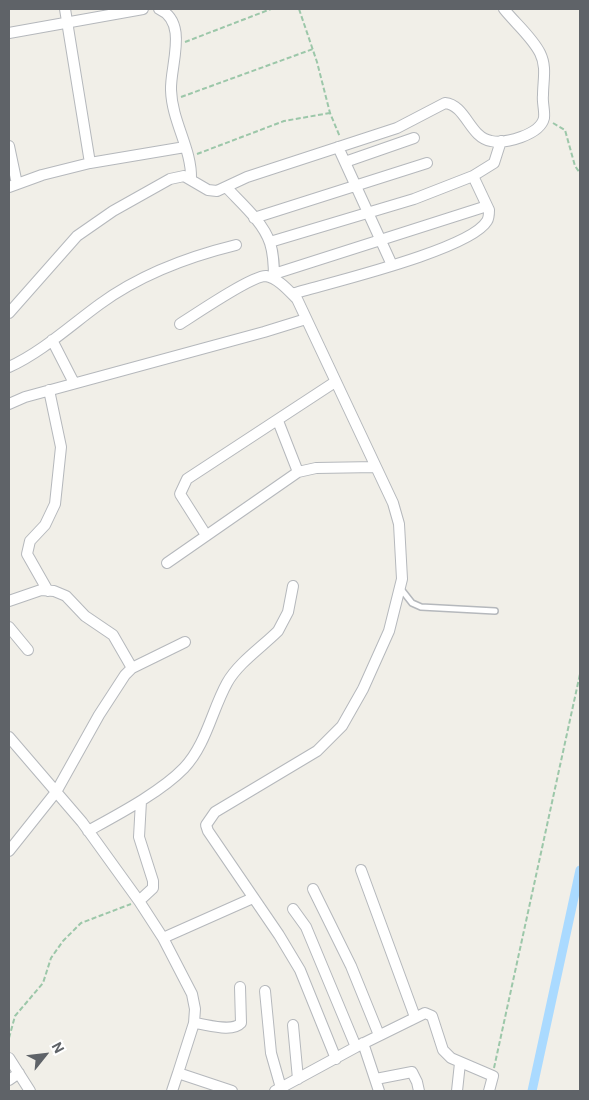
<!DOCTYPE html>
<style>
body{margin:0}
#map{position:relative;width:589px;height:1100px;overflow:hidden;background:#f1efe8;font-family:Roboto,sans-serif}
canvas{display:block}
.frame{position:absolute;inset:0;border:10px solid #5f6368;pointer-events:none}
.north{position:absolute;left:20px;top:1030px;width:50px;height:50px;-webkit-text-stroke:4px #fff;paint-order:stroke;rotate:61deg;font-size:14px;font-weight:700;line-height:20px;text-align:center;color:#5f6368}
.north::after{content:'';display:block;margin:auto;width:18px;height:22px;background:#5f6368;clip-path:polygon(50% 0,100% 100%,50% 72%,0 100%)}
</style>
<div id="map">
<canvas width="589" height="1100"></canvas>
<div class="frame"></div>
<div class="north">N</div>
</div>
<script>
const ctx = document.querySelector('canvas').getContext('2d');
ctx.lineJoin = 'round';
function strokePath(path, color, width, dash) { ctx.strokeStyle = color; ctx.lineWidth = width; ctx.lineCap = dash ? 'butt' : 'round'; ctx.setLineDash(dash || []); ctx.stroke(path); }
const canal = new Path2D(`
 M532,1091l48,-221`);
const path = new Path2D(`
 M299,9l18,53 13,51 10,24
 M185,42l86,-33
 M181,97l132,-48
 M553,123l12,7 10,36 5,7
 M197,154l87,-33 46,-8
 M9,1038l6,-22 28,-33 8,-25 12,-17 18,-18 50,-19
 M494,1068l86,-394`);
const lane = new Path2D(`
 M401,589l11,14 9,4 74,4`);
const street = new Path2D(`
 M65,9l25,154
 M159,9c30,13 11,57 12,81 1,32 21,59 20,89
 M9,33l134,-24
 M9,146l8,38
 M338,147l54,118
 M345,162l69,-24
 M9,187l33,-12 48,-12 95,-16
 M227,188c15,16 36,34 43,55 4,12 4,24 4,36
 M254,218l173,-55
 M270,242l144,-43 59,-23 21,-13 7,-22
 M274,274l213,-68
 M292,294c36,-11 178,-44 195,-73 2,-3 2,-7 2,-11l-16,-34
 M9,313l68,-77 36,-25 57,-32 14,-3 24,14 9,1 30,-14 150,-49 48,-25c21,2 25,35 46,38 14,3 49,-6 53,-23 1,-7 -2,-16 -1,-23 0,-15 4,-28 -3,-42 -8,-16 -25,-30 -36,-44
 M180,324c14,-9 73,-49 86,-48 12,2 23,15 31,23l96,204 6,21 3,55 -13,52 -26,58 -21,37 -25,25 -102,61 -9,13 2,6 71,104 21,35 36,89
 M52,340l22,43
 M9,367c33,-15 62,-42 91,-63 41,-30 87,-47 136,-59
 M9,404l16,-7 239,-65 42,-13
 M278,421l20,51
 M206,535l-26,-41 7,-15 148,-97
 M167,563l131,-91 18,-4 60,-1
 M48,591l-21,-37 3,-13 15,-16 10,-21 6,-57 -12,-57
 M9,601l32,-11 13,1 12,5 19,20 28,19 19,33
 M9,627l19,23
 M9,737l73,85 57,79 24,37 29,56 3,15 -1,14 -16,50
 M88,831c29,-16 73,-39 96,-63 22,-23 28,-58 43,-85 11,-20 35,-36 51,-52l10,-19 5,-26
 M9,851l47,-59 43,-77 26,-40 7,-7 53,-26
 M361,870l54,147
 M313,889l38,77 28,69
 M139,901l14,-13v-7l-14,-44 2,-36
 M293,909l13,18 50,120
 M163,938l90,-40
 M265,991l6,62 10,35
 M194,1023c12,1 38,10 47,0l-1,-36
 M293,1025l5,54
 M363,1043l16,48
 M9,1058l21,33
 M376,1079l36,-7 5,10 2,9
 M9,1080l10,-7
 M172,1091l6,-18 54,18
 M275,1091l81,-44 69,-34 7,3 11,34 8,8 42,18 -4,15
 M457,1091l3,-28`);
strokePath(canal, '#aadaff', 9);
strokePath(lane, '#b5b8bc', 8);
strokePath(street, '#b5b8bc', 12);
strokePath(path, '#9cc7a9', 2, [5, 2.5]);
strokePath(lane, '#fff', 5);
strokePath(street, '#fff', 10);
</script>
